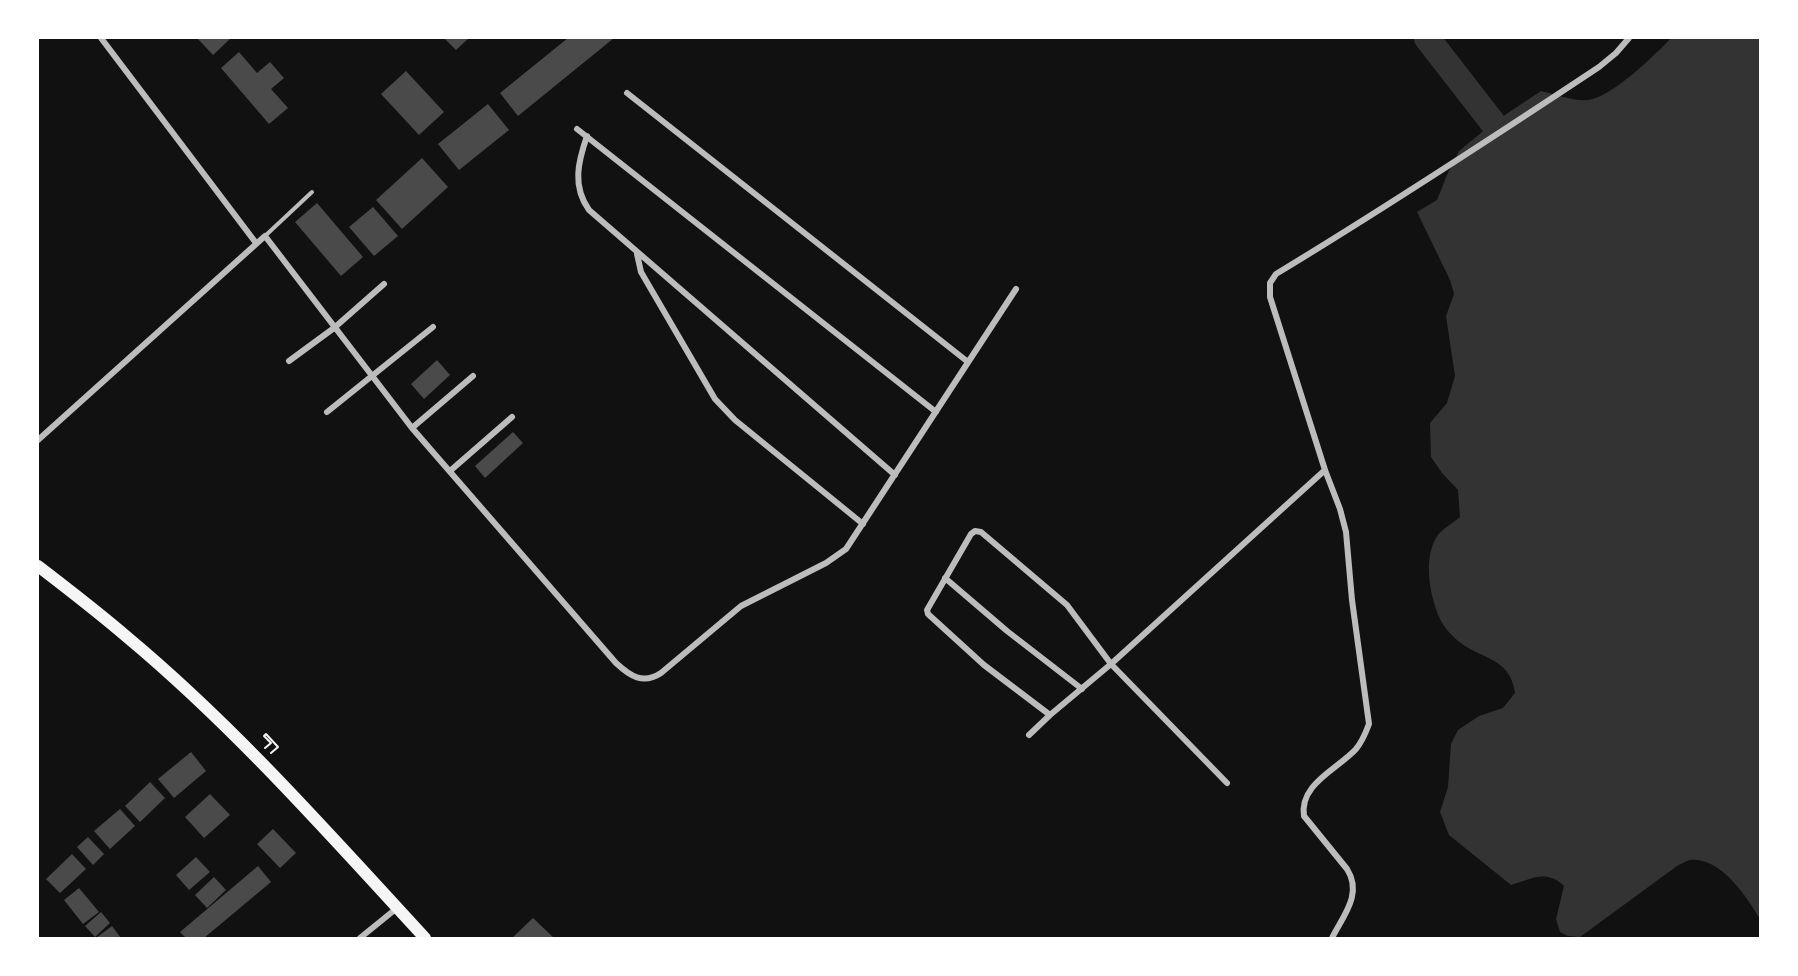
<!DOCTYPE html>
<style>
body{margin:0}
#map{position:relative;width:1798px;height:976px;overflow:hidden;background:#111;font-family:Rubik,sans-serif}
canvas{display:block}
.frame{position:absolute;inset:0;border:39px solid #fff;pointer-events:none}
</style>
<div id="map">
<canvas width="1798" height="976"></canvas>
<div class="frame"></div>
</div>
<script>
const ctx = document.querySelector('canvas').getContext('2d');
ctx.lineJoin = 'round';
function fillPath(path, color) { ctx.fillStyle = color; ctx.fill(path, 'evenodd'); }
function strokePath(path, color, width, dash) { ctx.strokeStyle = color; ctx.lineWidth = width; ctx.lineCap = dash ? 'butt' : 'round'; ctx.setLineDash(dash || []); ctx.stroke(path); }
const water = new Path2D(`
 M1671,38h89v881c-13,-22 -40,-63 -70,-59 -4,1 -9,4 -13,6l-97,71 -12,-1 -8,-4 -4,-13 8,-33c-18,-17 -32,-7 -53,-1l-62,-50 -9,-23 8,-25 3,-43 7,-14 21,-14 24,-8 12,-15c-5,-37 -35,-33 -58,-53 -6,-5 -14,-14 -17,-21 -10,-22 -17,-59 -4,-81 4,-8 17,-15 24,-21l-2,-27 -16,-17 -11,-16 -1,-34 17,-20 8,-27 -9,-60 8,-22 -4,-14 -33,-68 20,-12 10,-25 12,-24 34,-28 48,-32c13,3 35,11 47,9 24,-3 66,-44 83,-62z`);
const river = new Path2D(`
 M1427,38l66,85`);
const building = new Path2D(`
 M197,38h34l-18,17z
 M444,38h25l-13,12z
 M568,38h46l-96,78 -18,-23z
 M239,52l18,21 13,-11 14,16 -13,11 17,19 -19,16 -48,-56z
 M406,71l38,41 -25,23 -38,-41z
 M488,104l21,26 -50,40 -21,-26z
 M422,158l26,29 -46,42 -26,-29z
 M317,203l46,54 -22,19 -46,-54z
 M373,207l25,29 -24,20 -25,-29z
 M437,360l13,15 -26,24 -13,-15z
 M513,432l10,11 -38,35 -10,-12z
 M191,752l15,19 -32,27 -16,-19z
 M150,782l15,16 -25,24 -15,-16z
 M210,794l20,21 -26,23 -19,-21z
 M120,809l15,17 -25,23 -16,-18z
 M273,829l23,24 -16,15 -23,-24z
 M88,837l16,17 -11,11 -16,-18z
 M72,854l14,15 -26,24 -14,-14z
 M196,857l14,15 -21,18 -13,-15z
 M258,866l13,16 -67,56h-18l-6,-6z
 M214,877l12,13 -19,18 -12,-13z
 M79,888l20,24 -16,12 -19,-24z
 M101,912l9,11 -15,14 -10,-11z
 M533,918l21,20h-42z
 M112,926l9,12h-25z`);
const path = new Path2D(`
 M265,748l6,-5 -7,-7 2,-2 12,13 -7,6`);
const service = new Path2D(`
 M265,236l47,-44`);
const minor = new Path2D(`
 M101,38l155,205
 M627,93l341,269
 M577,129l359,283
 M587,136c-9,26 -15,50 2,74l306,265
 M637,254l4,18 74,127 20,21 128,104
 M289,361l45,-33 50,-44
 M327,412l106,-85
 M412,428l204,235c14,13 27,22 45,10l80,-67 85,-43 20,-14 170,-260
 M38,440l227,-204 147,192 61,-52
 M450,471l62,-54
 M945,578l62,53 75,58
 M1050,715l-66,-50 -56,-51 -1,-4 44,-76 4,-3 6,1 86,73 44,59 116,119
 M1029,735l21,-20 61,-51 214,-194
 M360,938l37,-30
 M1332,938c11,-22 31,-44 15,-69l-43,-53c-5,-32 34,-47 52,-67 6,-7 10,-17 13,-25l-17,-124 -6,-68 -6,-23 -15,-39 -55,-173v-14l6,-9c109,-66 216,-136 323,-207l17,-14 13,-15`);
const primary = new Path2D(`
 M38,566c30,23 60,46 89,71 108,90 203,198 298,301`);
fillPath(water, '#333');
strokePath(river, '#333', 26);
fillPath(building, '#4a4a4a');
strokePath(path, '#f5f5f5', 2);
strokePath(service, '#bcbcbc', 4);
strokePath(minor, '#bcbcbc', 6);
strokePath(primary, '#f5f5f5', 12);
</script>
